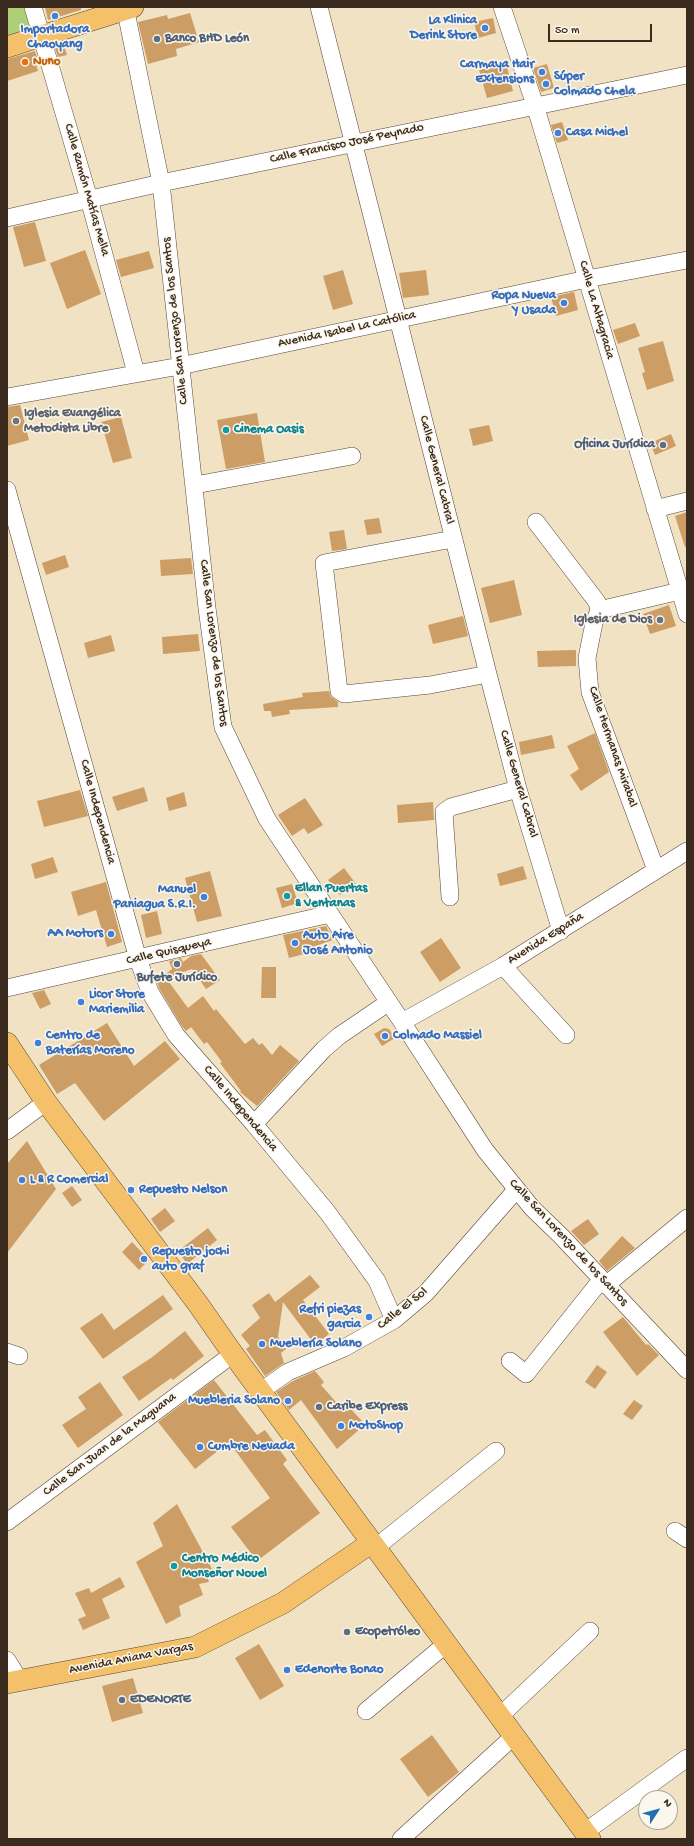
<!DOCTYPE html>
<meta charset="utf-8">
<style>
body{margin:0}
#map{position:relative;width:694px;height:1846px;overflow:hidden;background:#f1e2c4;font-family:"Gochi Hand",sans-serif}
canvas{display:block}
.frame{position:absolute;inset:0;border:8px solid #3b2a1e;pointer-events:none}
.north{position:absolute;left:638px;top:1790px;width:40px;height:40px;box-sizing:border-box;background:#fbf7ec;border:1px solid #aea59a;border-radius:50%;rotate:54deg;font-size:11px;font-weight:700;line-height:16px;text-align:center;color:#3b2a1e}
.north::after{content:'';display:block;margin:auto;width:14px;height:18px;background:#1f6fb2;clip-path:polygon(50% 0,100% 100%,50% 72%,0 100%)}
.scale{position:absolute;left:548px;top:24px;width:104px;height:18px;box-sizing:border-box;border:2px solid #3b2a1e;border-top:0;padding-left:5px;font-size:12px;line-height:14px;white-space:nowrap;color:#3b2a1e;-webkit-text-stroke:3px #fbf7ec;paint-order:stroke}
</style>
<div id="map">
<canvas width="694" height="1846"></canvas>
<div class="frame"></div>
<div class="north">N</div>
<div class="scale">50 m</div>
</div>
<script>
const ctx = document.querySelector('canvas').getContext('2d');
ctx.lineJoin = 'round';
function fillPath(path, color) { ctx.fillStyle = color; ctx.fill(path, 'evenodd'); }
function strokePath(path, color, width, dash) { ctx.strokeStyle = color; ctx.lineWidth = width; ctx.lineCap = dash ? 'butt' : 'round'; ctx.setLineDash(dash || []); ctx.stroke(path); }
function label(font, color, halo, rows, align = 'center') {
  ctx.font = font + ' "Gochi Hand",sans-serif'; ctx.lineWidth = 3; ctx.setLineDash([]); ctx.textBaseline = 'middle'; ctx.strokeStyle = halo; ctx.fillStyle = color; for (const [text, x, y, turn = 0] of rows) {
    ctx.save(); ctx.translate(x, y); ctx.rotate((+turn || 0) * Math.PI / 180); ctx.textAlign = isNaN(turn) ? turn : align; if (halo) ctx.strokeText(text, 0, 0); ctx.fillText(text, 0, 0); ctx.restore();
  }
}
const green = new Path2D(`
 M7,7h24l9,28 -33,10z`);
const building = new Path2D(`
 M45,7h36v3l-33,10z
 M190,13l9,29 -23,7 1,7 -29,8 -10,-42 29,-7 1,4z
 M493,18l3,15 -18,5 -4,-16z
 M63,42l4,13 -9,2 -4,-12z
 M35,51l4,12 -3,1 2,7 -31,10v-22z
 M506,63l7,28 -26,7 -8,-28z
 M547,64l7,24 -13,4 -8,-24z
 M562,122l6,18 -11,3 -6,-18z
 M35,222l11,39 -22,6 -11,-40z
 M85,250l16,44 -34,15 -17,-46z
 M149,251l5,17 -33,9 -5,-17z
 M343,270l10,34 -20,6 -10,-34z
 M426,270l3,25 -26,3 -4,-25z
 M574,292l4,18 -22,6 -5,-19z
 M635,323l5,13 -22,8 -5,-14z
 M663,341l11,40 -27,9 -5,-17 3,-1 -7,-24z
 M20,405l9,35 -22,6v-39z
 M257,413l8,49 -39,7 -9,-49z
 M121,417l11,41 -19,5 -12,-41z
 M489,425l4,16 -20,5 -4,-17z
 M671,434l5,12 -21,9 -5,-12z
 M687,512v35h-2l-10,-31z
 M379,518l3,15 -15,2 -3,-15z
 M344,530l3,19 -15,2 -3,-19z
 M65,555l4,12 -23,8 -4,-12z
 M191,558l2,16 -32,2 -1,-16z
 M514,580l8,35 -32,8 -9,-35z
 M669,605l7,21 -26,8 -7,-20z
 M463,616l5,20 -35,8 -5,-19z
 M198,634l2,17 -37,3 -1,-17z
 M111,635l4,16 -27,7 -4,-15z
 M576,650v16l-38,1 -1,-16z
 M329,691l2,6 7,5v5l-49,3 1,4 -18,3 -1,-6h-7l-1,-7 40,-7 -1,-4z
 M595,733l14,39 -28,19 -11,-16 9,-6 -12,-23z
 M552,735l3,13 -34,7 -2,-13z
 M144,787l4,14 -31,10 -5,-14z
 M80,790l8,26 -44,11 -7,-26z
 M184,792l3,14 -18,5 -3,-13z
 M305,798l18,27 -15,9 -4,-6 -12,8 -14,-21z
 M433,802l1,18 -36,3 -1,-18z
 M53,857l5,15 -23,7 -4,-15z
 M523,866l4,13 -27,7 -3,-12z
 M344,868l12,16 -16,11 -12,-15z
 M210,871l12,45 -25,6 -12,-44z
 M106,882l16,60 -15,5 -11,-37 -18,6 -7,-24z
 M292,884l6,19 -16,5 -6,-20z
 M157,911l5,23 -16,4 -5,-23z
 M326,926l7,14 -26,9 1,4 -19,5 -6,-23z
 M441,938l20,30 -21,14 -20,-30z
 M201,954l19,26 -14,9 -14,-20 -26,9 22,30 15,-12 11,15 2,-2 29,35 8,-6 6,7 3,-2 10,12 8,-10 19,16 -42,45 -17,-14 1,-1 -21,-28 2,-1 -15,-20 -3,2 -13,-17 -5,4 -5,-6 -22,-37 -2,-7 15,-12 -3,-8 12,-3 2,4 8,-6z
 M262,967h14v31h-15z
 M44,990l7,14 -11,5 -8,-16z
 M107,1023l27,43 31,-25 15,18 -76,62 -29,-38 -18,11 -18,-29z
 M384,1028l5,1 6,9 -13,8 -8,-12z
 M27,1141l29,48 -49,64v-89z
 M72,1186l10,14 -10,7 -10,-14z
 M165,1208l10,13 -15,11 -9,-13z
 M588,1219l11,15 -15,11 -13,-14z
 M208,1228l9,12 -30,24 -9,-13z
 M622,1236l13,12 -28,23 -8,-10z
 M132,1242l17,18 -10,10 -17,-18z
 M310,1275l10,12 -17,13 26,34 -14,11 -32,-43 -5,35 8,12 -5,4 3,10 -19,13 -19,-27 4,-3 -9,-11 19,-17 -8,-13 17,-12 6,9z
 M163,1295l10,14 -70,50 -23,-31 22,-15 12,17z
 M623,1317l23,28 2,-1 11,11 -22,21 -34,-44z
 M185,1331l19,25 -31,24 -2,-2 -32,23 -17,-24 29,-19z
 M597,1365l10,7 -12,17 -10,-7z
 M315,1371l9,11 -3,3 22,25 5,-4 14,15 -3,3 2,4 -24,21 -36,-49 -12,10 -13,-18 17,-11z
 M214,1380l43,55 8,-5 22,30 -4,4 37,49 -63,48 -26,-34 39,-29 -41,-56 -34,27 -37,-47z
 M100,1382l23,33 -45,33 -16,-23 24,-16 -8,-12z
 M634,1400l9,6 -11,14 -9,-6z
 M177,1504l35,65 -4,2 3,4 -4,2 2,5 -10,2 4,11 -24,11 2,10 -15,8 -30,-62 27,-16 -10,-23z
 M120,1577l5,10 -23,12 8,19 -27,12 -5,-11 8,-3 -11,-23 14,-5 2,5z
 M259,1644l25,42 -24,14 -25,-42z
 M133,1678l10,35 -31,9 -10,-36z
 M432,1735l27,37 -31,25 -28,-38z`);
const minor = new Path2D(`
 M33,7l56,192 47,174
 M125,7l36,176 46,425 16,119 44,92 135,203 83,128 47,58 29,28 126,134
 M319,7l169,667 30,115 43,142
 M502,7l33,98 152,509
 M7,218l154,-35 526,-108
 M7,397l173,-31 407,-87 100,-19
 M195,485l157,-29
 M7,490l131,469 12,33 26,43 78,89 74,89 49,68 17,39
 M655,509l32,-8
 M536,522l61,80 2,8 -5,13 -7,35 3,34 66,178
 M453,539l-129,24 15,128 5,3 86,-9 58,-11
 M599,610l81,-19
 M450,897l-6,-85 7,-5 67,-18
 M503,966l63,69
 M7,988l323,-74
 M402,1022l101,-56 184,-115
 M254,1124l70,-75 15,-13 50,-34
 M7,1131l39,-29
 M606,1285l81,-67
 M7,1352l12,4
 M510,1361l16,13 75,-94
 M261,1391l27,-19 56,-24 50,-28 32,-27 90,-103
 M7,1522l226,-168
 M675,1531l12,8
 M375,1548l121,-97
 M7,1660l13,21
 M366,1711l80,-67
 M500,1716l90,-85
 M585,1832l102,-74
 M401,1839l113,-103`);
const major = new Path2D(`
 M7,47l126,-40
 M7,1043l39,59 152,202 35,50 357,485
 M7,1683l188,-36 88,-44 88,-60`);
const markers = [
 [55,16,4,"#3f7fe0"],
 [485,28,4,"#3f7fe0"],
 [157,39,4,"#5c6f8a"],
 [25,62,4,"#e8710a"],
 [542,72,4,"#3f7fe0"],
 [546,84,4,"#3f7fe0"],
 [558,133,4,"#3f7fe0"],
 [564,303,4,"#3f7fe0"],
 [16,421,4,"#6b7280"],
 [226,430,4,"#0f9aa8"],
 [663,445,4,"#5c6f8a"],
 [660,620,4,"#6b7280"],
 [287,896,4,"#0f9aa8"],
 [204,897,4,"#3f7fe0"],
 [111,934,4,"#3f7fe0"],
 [295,943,4,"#3f7fe0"],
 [177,964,4,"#5c6f8a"],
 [81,1002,4,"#3f7fe0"],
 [385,1036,4,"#3f7fe0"],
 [38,1043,4,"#3f7fe0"],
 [22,1180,4,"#3f7fe0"],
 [131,1190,4,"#3f7fe0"],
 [144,1259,4,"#3f7fe0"],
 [369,1317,4,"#3f7fe0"],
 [262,1344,4,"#3f7fe0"],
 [288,1401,4,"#3f7fe0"],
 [319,1407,4,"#5c6f8a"],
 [341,1426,4,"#3f7fe0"],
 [200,1447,4,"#3f7fe0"],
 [174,1566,4,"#0f9aa8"],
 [347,1632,4,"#5c6f8a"],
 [287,1670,4,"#3f7fe0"],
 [122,1700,4,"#5c6f8a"]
];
const shopNames = [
 ["La Klinica",477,21,"right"],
 ["Derink Store",477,36,"right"],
 ["Importadora",55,30,"center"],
 ["Chaoyang",55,45,"center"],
 ["Carmaya Hair",534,65,"right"],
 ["Extensions",534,80,"right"],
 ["Súper",554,77],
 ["Colmado Chela",554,92],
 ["Casa Michel",566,133],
 ["Ropa Nueva",556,296,"right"],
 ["Y Usada",556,311,"right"],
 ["Manuel",196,890,"right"],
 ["Paniagua S.R.I.",196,905,"right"],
 ["AA Motors",103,934,"right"],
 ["Auto Aire",303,936],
 ["José Antonio",303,951],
 ["Licor Store",89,995],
 ["Mariemilia",89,1010],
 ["Centro de",46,1036],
 ["Baterías Moreno",46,1051],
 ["Colmado Massiel",393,1036],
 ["L & R Comercial",30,1180],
 ["Repuesto Nelson",139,1190],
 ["Repuesto jochi",152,1252],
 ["auto graf",152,1267],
 ["Refri piezas",361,1310,"right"],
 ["garcia",361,1325,"right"],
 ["Mueblería Solano",270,1344],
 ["Muebleria Solano",280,1401,"right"],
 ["MotoShop",349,1426],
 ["Cumbre Nevada",208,1447],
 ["Edenorte Bonao",295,1670]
];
const serviceNames = [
 ["Banco BHD León",165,39],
 ["Oficina Jurídica",655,445,"right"],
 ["Bufete Jurídico",177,978,"center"],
 ["Caribe Express",327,1407],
 ["Ecopetróleo",355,1632],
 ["EDENORTE",130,1700]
];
const foodNames = [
 ["Nuno",33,62]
];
const streetNames = [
 ["Calle Francisco José Peynado",347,144,-12],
 ["Calle Ramón Matías Mella",86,190,74],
 ["Calle La Altagracia",596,310,74],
 ["Calle San Lorenzo de los Santos",176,321,-96],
 ["Avenida Isabel La Católica",347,330,-12],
 ["Calle General Cabral",436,470,76],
 ["Calle San Lorenzo de los Santos",213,643,83],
 ["Calle Hermanas Mirabal",612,747,71],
 ["Calle General Cabral",518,784,74],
 ["Calle Independencia",97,812,75],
 ["Avenida España",546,939,-32],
 ["Calle Quisqueya",169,952,-13],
 ["Calle Independencia",240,1109,50],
 ["Calle San Lorenzo de los Santos",568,1243,47],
 ["Calle El Sol",403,1309,-38],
 ["Calle San Juan de la Maguana",110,1445,-37],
 ["Avenida Aniana Vargas",131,1659,-11]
];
const worshipNames = [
 ["Iglesia Evangélica",24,414],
 ["Metodista Libre",24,429],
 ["Iglesia de Dios",652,620,"right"]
];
const cultureNames = [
 ["Cinema Oasis",234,430],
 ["Ellan Puertas",295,889],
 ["& Ventanas",295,904],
 ["Centro Médico",182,1559],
 ["Monseñor Nouel",182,1574]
];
fillPath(green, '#adcf78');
fillPath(building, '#cc9d64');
strokePath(minor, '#564637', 18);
strokePath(major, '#564637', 22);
strokePath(minor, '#fff', 17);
strokePath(major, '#f4c16a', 21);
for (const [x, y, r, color] of markers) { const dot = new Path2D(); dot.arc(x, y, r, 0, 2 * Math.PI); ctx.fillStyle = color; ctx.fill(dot); strokePath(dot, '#fbf7ec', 1.5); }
label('bold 13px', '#366cbe', '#fbf7ec', shopNames, 'left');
label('bold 13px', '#4e5e75', '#fbf7ec', serviceNames, 'left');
label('bold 13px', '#c56008', '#fbf7ec', foodNames, 'left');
label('13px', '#3b2a1e', '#fbf7ec', streetNames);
label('bold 13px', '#5b616d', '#fbf7ec', worshipNames, 'left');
label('bold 13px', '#0d838f', '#fbf7ec', cultureNames, 'left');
</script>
